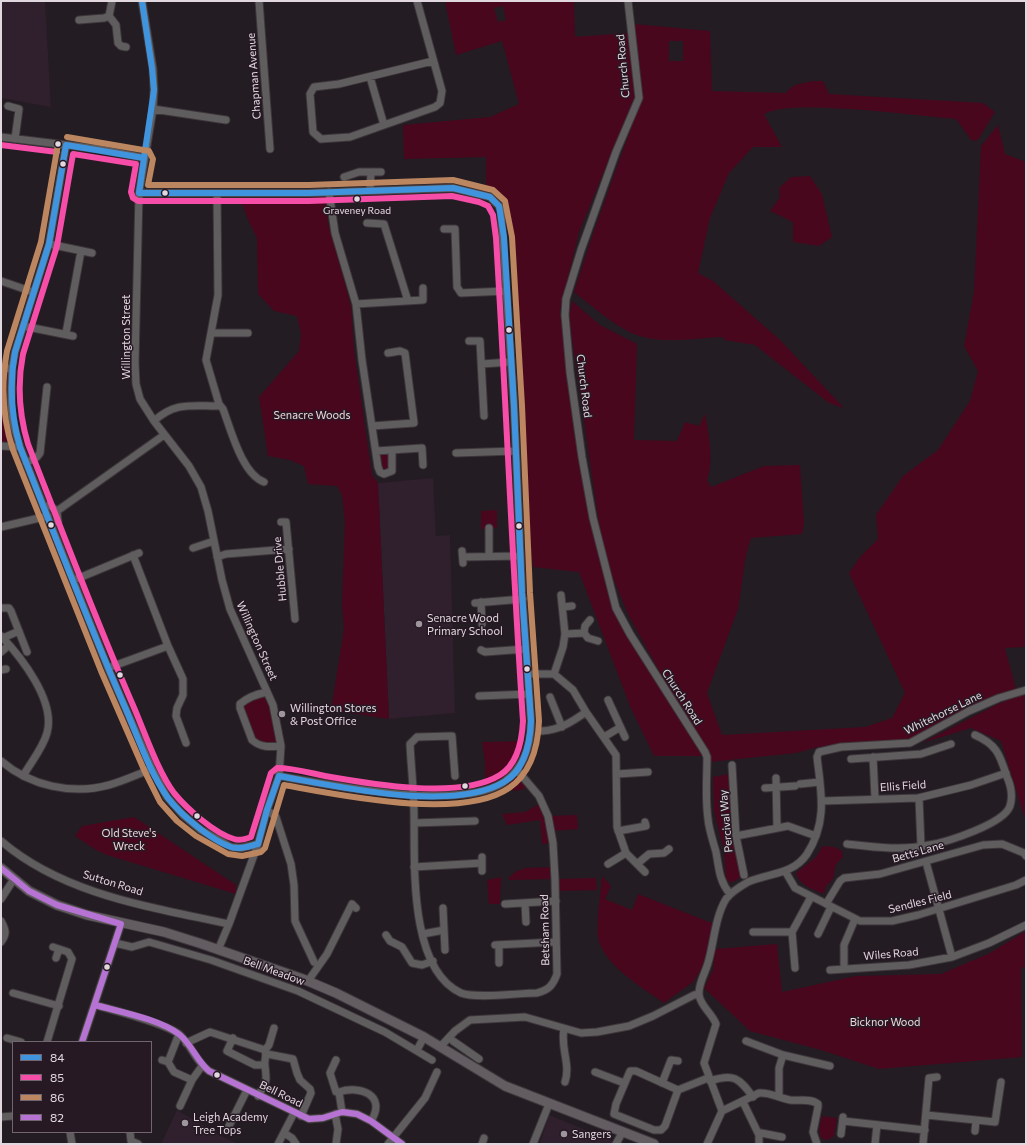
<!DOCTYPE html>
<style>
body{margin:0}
#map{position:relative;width:1027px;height:1145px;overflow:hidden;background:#231c22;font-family:Commissioner,sans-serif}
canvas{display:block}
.frame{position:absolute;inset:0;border:2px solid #e1d8df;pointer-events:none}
.legend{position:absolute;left:12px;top:1041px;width:140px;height:92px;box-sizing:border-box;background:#261924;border:1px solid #71656f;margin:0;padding:5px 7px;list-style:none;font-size:12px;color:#e1d8df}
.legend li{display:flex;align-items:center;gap:8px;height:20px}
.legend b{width:20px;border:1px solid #71656f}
</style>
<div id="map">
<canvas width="1027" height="1145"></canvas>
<div class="frame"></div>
<ul class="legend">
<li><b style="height:5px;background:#4094de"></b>84</li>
<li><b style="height:5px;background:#f54da8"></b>85</li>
<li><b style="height:5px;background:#bb8660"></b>86</li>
<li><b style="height:5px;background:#b673d3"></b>82</li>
</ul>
</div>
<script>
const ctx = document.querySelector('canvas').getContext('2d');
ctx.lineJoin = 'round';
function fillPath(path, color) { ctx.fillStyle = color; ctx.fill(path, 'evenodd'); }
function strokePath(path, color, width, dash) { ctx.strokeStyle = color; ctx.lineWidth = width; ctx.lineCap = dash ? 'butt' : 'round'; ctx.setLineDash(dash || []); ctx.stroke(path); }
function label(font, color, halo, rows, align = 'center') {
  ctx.font = font + ' Commissioner,sans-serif'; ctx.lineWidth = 3; ctx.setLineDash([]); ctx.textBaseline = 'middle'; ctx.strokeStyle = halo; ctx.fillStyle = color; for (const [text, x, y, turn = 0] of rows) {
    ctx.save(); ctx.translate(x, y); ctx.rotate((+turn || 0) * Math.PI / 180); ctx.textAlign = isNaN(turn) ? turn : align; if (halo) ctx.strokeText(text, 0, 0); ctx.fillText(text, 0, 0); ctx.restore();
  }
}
const built = new Path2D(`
 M1,1h44l6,106 -50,-9z
 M433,478l3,58 14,-1 5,178 -66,6 -11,-236z
 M177,1110l44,26 18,8h-78z
 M549,1115l71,29h-80z`);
const green = new Path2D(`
 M445,1h38v2l7,-2h84l1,36 53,-4 8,60 -57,139 -19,79 24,180 27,114 93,151h-50l-24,-50 -51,-134 -46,-5 -14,-167 -5,-162 -9,-37 -19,-13v-31l-82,2 -1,-34 87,-8 29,-13 -17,-63 -46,14zM503,6l3,14 -8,2 -4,-14z
 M634,24l76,7 2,60 73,2 10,-8 18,-4h10l6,13 154,9 12,9 -17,28 -6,1 -16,-22c-38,-3 -165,-21 -192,-5l18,33h-29l-24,26 -19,45 -12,55 15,8 67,59 64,68 -15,-5 -74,-58 -30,-5 -3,-3c-26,1 -57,7 -82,-1 -21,-6 -48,-30 -66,-44l19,-58 47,-131 1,-12zM669,41h14v20h-14z
 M998,125l7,29 21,8v485l-21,1 11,41 -18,6 -88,45 -92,7 -22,6 -87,9 1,-10 -42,-65 -40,-73 -20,-48 -9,-43 -30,-205 3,-17 28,24 37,19 -3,96 43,1 8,-19 14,4 6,-12c4,19 9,49 2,66l4,7 53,-21 36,-1 4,59 -2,10 -51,4 -5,17 -8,54 -31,84 15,42 143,-8 27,-9 13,-25 -56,-120 11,-16 18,-18 -2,-24 27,-39 35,-26 32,-49 8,-30 -14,-25 10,-54 7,-146z
 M810,176l12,18 10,43 -13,9 -26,-4v-20l-23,-11 10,-14 -1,-9 12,-11z
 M325,197l3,26 23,83 3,44 18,125 6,8 11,236 -58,-9 13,-81 -2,-25 3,-81 -3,-28 -5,-9 -29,-2 -4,-18 -14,-6 -22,-4 -9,-59 40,-46 2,-17 -4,-18 -23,-5 -16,-17 -1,-56 -8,-16 -9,-24z
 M12,368l-1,39 9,40 -19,-1v-77z
 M392,450l1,16 -9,8 -8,-23z
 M497,510v18l-16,1v-18z
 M267,692l14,54 -25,-2 -16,-36 3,-7z
 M1026,692v130l-25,-81 -30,-13 -49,15 72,-37z
 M529,741l-12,29 12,15c-9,8 -19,8 -25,-3l-19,8v-27l-3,-21z
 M729,774c2,33 0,71 14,102l-12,7 -5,-5 -2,-28 -10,-39 -1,-34z
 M543,802l6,14 28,-1 1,14 -26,2 1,12 -11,1 -2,-24 -33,5 -5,-11 23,-2z
 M134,817l102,68v9l-129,-39 -11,-5 -21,-14 7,-10z
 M823,846l11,1 8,4 1,6c-2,2 -6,5 -7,8 -4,11 2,11 -10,21l-2,8c-10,-4 -25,-9 -28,-21l20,-16z
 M554,867l1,12 41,-1 1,12 -42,1v-12l-46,1v-3l9,-7h5v-2z
 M602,876l9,10 -6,13 27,11 6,-16 76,30 -8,38 -13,20 -29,21c-21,-15 -62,-39 -66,-66 -2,-15 3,-45 4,-61z
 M501,877l-1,27h-11l-2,-24z
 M1026,931v39l-5,-4 1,91 -143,12 -58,-19 -71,-19 -46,-43 9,-18 2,-21 62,-5 5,48 74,-16 85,-2 49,-21z
 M822,1116l15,2 -3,18 -6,4 -7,-2 -2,-8z`);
const minor = new Path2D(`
 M112,1l-3,15 7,9 2,18 3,3 5,1
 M142,1l11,68 1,21 -1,19 -14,84 -4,170 1,21 4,15 14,22 35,45 12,21 7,24 14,69 8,29 43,96 8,41 -2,30 -12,34 -9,34 -29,80 -11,26
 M259,1l11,148
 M417,1l25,90 -2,12 -5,4 -85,30 -29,2 -8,-7 -3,-38 4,-7 25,-3 94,-23
 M628,1l11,97 -23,54 -35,98 -15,49 -1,16 5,57 12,85 11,61 23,90 14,26 75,118 2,5c0,21 -2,41 1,62 1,11 5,22 8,33 3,16 3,29 14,42
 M79,20l25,-2 5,-2
 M370,77l14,48
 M8,106l11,3 -4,30
 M153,109l73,11
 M1,137l98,12 46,9
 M66,145l-17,99 -34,108 -3,16 -1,39 2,16 7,24 88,221 44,101 15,28 16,18 18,15 30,17 10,1 17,-4
 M344,177l15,-5h22
 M370,190l1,-18
 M329,192l6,41 21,71 6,56 16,107 2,5 4,2 8,-3v-21
 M139,193h170l144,-5 37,9 9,9 2,6 13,194 8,187 9,128c0,24 -6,46 -27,61 -45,30 -172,3 -225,-6
 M217,194l1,101 -12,65 13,44
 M367,223l17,1 24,77
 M444,229h11l2,58 4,6 45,-2
 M49,244l43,9
 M1,281l32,11
 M356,304l67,-4v-12
 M23,326l50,10
 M66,333l15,-82
 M212,333h36
 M469,341h11l4,75
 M482,364l28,-2
 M1,369l11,-1
 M219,404l4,5c8,21 19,65 41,73
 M154,421c21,-19 37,-15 63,-15l2,-2
 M372,426l42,-3 -9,-70 -5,-2 -12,2
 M1,446l19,1
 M376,451l46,-3 1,17
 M456,453l60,-2
 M26,463l11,-6 3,-4 7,-66
 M49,505l8,6 1,11
 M57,511l107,-76
 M281,522h5l9,97
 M1,527l47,-11
 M489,528v28
 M193,548l21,-7
 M462,551l1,12
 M217,557l9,-3 63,-5
 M463,557l57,-1
 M74,580l65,-27
 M481,602l1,22
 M475,603l48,-4
 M563,607l9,-1
 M2,608h7l2,3 16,41
 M590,620l-5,6 -1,7 4,5 10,3
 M565,634l19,-1
 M1,636c20,21 55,65 46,97 -4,15 -16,29 -24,43
 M3,638l16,-7
 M168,646l15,33v16l-6,13 -1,8 10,27
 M481,650l4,2 41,-3
 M1,652l7,-6
 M108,668l60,-22 -35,-91
 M1,670l5,-1
 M528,674h26l19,16 13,22 30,43 1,72 9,26 19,19
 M554,674l9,-27 2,-13 -4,-39
 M267,692c-10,2 -19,5 -27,12v4l12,32c9,8 18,7 29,6
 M479,696l50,-2
 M550,697l12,30
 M608,700l17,37
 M542,731c17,-1 30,-9 44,-19
 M604,737l15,-9
 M873,757l2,41
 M851,759l70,-5 30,-10
 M1,761c29,25 71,34 108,24 15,-4 29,-11 43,-16
 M732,765l4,71 8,39
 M617,774l31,-2
 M455,776l-3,-40 -35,1 -7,7c1,23 4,46 4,70 1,47 -6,155 47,179 15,6 58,0 76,0 12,-3 16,-8 20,-19l-2,-95 -2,-36 -5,-27 -9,-20 -22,-26
 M776,778l1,49
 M800,784l20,-2
 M765,788l30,-2
 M919,798l2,48
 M822,801l96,-3 53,-13 35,-12
 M267,810l9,7 15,47 3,21 1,36 19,41
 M414,823l61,-2
 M618,831l28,-5 -1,-4
 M736,836l52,-10 28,10
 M1,841c63,54 150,66 228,83
 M847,844c26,3 56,7 82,1 18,-3 75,-21 81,-39 3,-10 1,-20 -3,-29 -7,-21 -9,-32 -32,-42
 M482,857v14
 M608,864l18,-11
 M637,864l12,-10 15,-1 5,-4
 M414,867l68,-4
 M785,871l10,17 65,33h32l26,-6 98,-30 10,-5
 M1,899l13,-20
 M525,903l1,19
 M505,904l51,-3
 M826,904l14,-23 4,-3 36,-4 103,-29 19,-1 22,9 2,3
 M443,908l2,42
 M1,921c5,9 6,13 0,21
 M753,932h39l19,-35
 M792,932l3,36
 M423,934l21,-4
 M818,934l13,-27
 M386,935l4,6 12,6 10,16 10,2 11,-4
 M115,943l17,4 17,-5 62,18 87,31 87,41 47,28
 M495,945l61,-3
 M499,945v18
 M952,957l37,-14 37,-18
 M56,958l3,-9
 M844,969v-24l11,-26
 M830,970l79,-5 43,-8 -26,-95
 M308,981l19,-27 25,-50 4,4
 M13,993l46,13
 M95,1005c18,5 73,19 85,30 12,11 15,26 29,36l100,48 14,-1 19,-6 15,2 14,7 31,23
 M564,1029c-4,19 7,35 1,53
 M7,1038l14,4
 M233,1038l-6,13 28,14h10
 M453,1041l26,18
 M746,1041l37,14
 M47,1042l25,-83 -4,-7 -15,-5
 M82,1042l39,-118
 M186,1043l24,-11 55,18c2,6 -1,10 0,16 2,17 2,14 -7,30
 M440,1047l15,-16 15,-11 55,-3 56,16 16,-1 32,-6 24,-10 41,-21 5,-1
 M265,1050l4,-5 5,-17
 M417,1050l7,-13
 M267,1054l26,5 4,14 3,7 10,9 1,4 -10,23
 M162,1060l6,2 6,10 18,8
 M336,1060l-6,13 6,19h3l3,20
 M168,1062l11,-28
 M595,1072l29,11
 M710,1081c24,-8 29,-3 43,16
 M662,1083l9,-23 7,1
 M678,1090l-13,36 -4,4h-7l-40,-16 2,-10 14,-33h6l42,19 30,-12
 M339,1092c21,-7 48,3 32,29
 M779,1097v-29l4,-13 47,11
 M743,1102l16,33v9
 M180,1106l12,-26 10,-14
 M722,1111l37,-18c11,-1 20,5 31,7 9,1 21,-2 28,4v3l-5,25 4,12
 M335,1114l3,15 -2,15
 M926,1115l50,5 -1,11
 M1,1117l12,-1
 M976,1120l19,2 6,-40
 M843,1121l82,9
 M227,1130l20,-40
 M70,1132l2,12
 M130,1132l1,9 7,3
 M284,1133l8,5 4,6
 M841,1134l2,-17
 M759,1135l2,-2 21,4
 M278,1144l16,-31
 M388,1144l37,-46 12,-26
 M482,1144l2,-6
 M533,1144l16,-40
 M616,1144l7,-13
 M707,1144l15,-33 -18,-48 12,-39c-4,-11 -15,-17 -17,-29 -1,-11 6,-21 9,-32 6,-20 7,-46 18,-64 5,-7 15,-13 22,-17 20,-9 45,-7 59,-28 21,-33 14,-62 10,-97l2,-5 22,-5 69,-4 59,-32 30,-13 27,-8
 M875,1144l2,-19
 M923,1144l6,-66 8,-1`);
const major = new Path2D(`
 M1,868l28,23 28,14 30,10 77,17 38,12 101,35 33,14 88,44 81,49 149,58`);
const bus1 = new Path2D(`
 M142,1l10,67 2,22 -10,68
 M66,145l78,13 -5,35h170l144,-5 37,9 9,9 5,31 10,169 8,187 9,128c-1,22 -6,49 -27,61 -53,31 -167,4 -225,-6l-12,34 -9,34c-9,2 -18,6 -27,3 -19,-6 -51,-33 -63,-49 -19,-26 -31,-64 -44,-93 -37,-85 -70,-172 -104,-258 -9,-32 -11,-62 -5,-95l34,-108z`);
const bus2 = new Path2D(`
 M1,145l56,7
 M73,154l63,10 -5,28 2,6 5,3h171l143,-5 27,6 9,4 5,9 3,23c10,161 16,322 27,483 -1,20 -5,43 -23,54 -40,25 -130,9 -175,1 -15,-3 -32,-8 -48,-8l-6,5 -20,64c-5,2 -12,4 -17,2 -20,-6 -47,-30 -60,-46 -17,-23 -30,-63 -42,-90 -37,-85 -70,-172 -104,-259 -9,-30 -11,-59 -5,-90l34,-108z`);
const bus3 = new Path2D(`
 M58,144l-17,98 -34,109c-6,34 -5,66 6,99l88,221 44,101 15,30 17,19 19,15 32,18 14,2 19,-4 4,-4 19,-63c56,10 177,36 225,3 22,-15 29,-41 30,-67l-9,-128 -8,-187 -10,-169 -7,-36 -12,-11 -40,-10 -144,5h-161l5,-26 -4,-8 -82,-14`);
const bus4 = new Path2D(`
 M1,868l28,23 28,14 64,19 -39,118
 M95,1005c25,7 65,14 85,30 12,10 17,26 29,36l100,48 14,-1 19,-6 15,2 14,7 31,23`);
const markers = [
 [58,144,3.5,"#e1d8df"],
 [63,164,3.5,"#e1d8df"],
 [165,193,3.5,"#e1d8df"],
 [357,199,3.5,"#e1d8df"],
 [509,330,3.5,"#e1d8df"],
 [51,525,3.5,"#e1d8df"],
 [519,526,3.5,"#e1d8df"],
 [419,624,4,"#9e969d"],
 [527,669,3.5,"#e1d8df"],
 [120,675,3.5,"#e1d8df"],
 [282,714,4,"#9e969d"],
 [465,786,3.5,"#e1d8df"],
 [197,816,3.5,"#e1d8df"],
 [107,967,3.5,"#e1d8df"],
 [217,1075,3.5,"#e1d8df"],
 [185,1123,4,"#9e969d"],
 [564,1134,4,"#9e969d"]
];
const busNames = [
 ["Graveney Road",357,211]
];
const streetNames = [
 ["Church Road",623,66,-95],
 ["Chapman Avenue",254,76,-94],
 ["Willington Street",126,337,-90],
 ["Church Road",584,386,83],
 ["Hubble Drive",280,569,-95],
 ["Willington Street",257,641,66],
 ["Church Road",682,697,57],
 ["Whitehorse Lane",943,713,-26],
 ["Ellis Field",903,786,-4],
 ["Percival Way",726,821,-95],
 ["Betts Lane",918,852,-16],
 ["Sutton Road",113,883,17],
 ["Sendles Field",920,902,-14],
 ["Betsham Road",545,930,-91],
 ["Wiles Road",891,954,-5],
 ["Bell Meadow",274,971,20],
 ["Bell Road",281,1094,26]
];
const parkNames = [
 ["Senacre Woods",312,415],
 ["Old Steve's",129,833],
 ["Wreck",129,846],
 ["Bicknor Wood",885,1022]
];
const poiNames = [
 ["Senacre Wood",427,618],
 ["Primary School",427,631],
 ["Willington Stores",290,708],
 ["& Post Office",290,721],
 ["Leigh Academy",193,1117],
 ["Tree Tops",193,1130],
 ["Sangers",572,1134]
];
fillPath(built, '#301f2d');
fillPath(green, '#49071e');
strokePath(minor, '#3d373c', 9);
strokePath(major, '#3d373c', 11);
strokePath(minor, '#605d5e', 7);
strokePath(major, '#635d61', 9);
strokePath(bus1, '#4094de', 6);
strokePath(bus2, '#f54da8', 6);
strokePath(bus3, '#bb8660', 6);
strokePath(bus4, '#b673d3', 6);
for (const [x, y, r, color] of markers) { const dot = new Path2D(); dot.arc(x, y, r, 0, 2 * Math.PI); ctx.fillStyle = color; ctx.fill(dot); strokePath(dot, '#261924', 1.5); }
label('10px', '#e1d8df', '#261924', busNames);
label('11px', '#e1d8df', '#261924', streetNames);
label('11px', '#f0d6d9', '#261924', parkNames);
label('11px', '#e1d8df', '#261924', poiNames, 'left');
</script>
